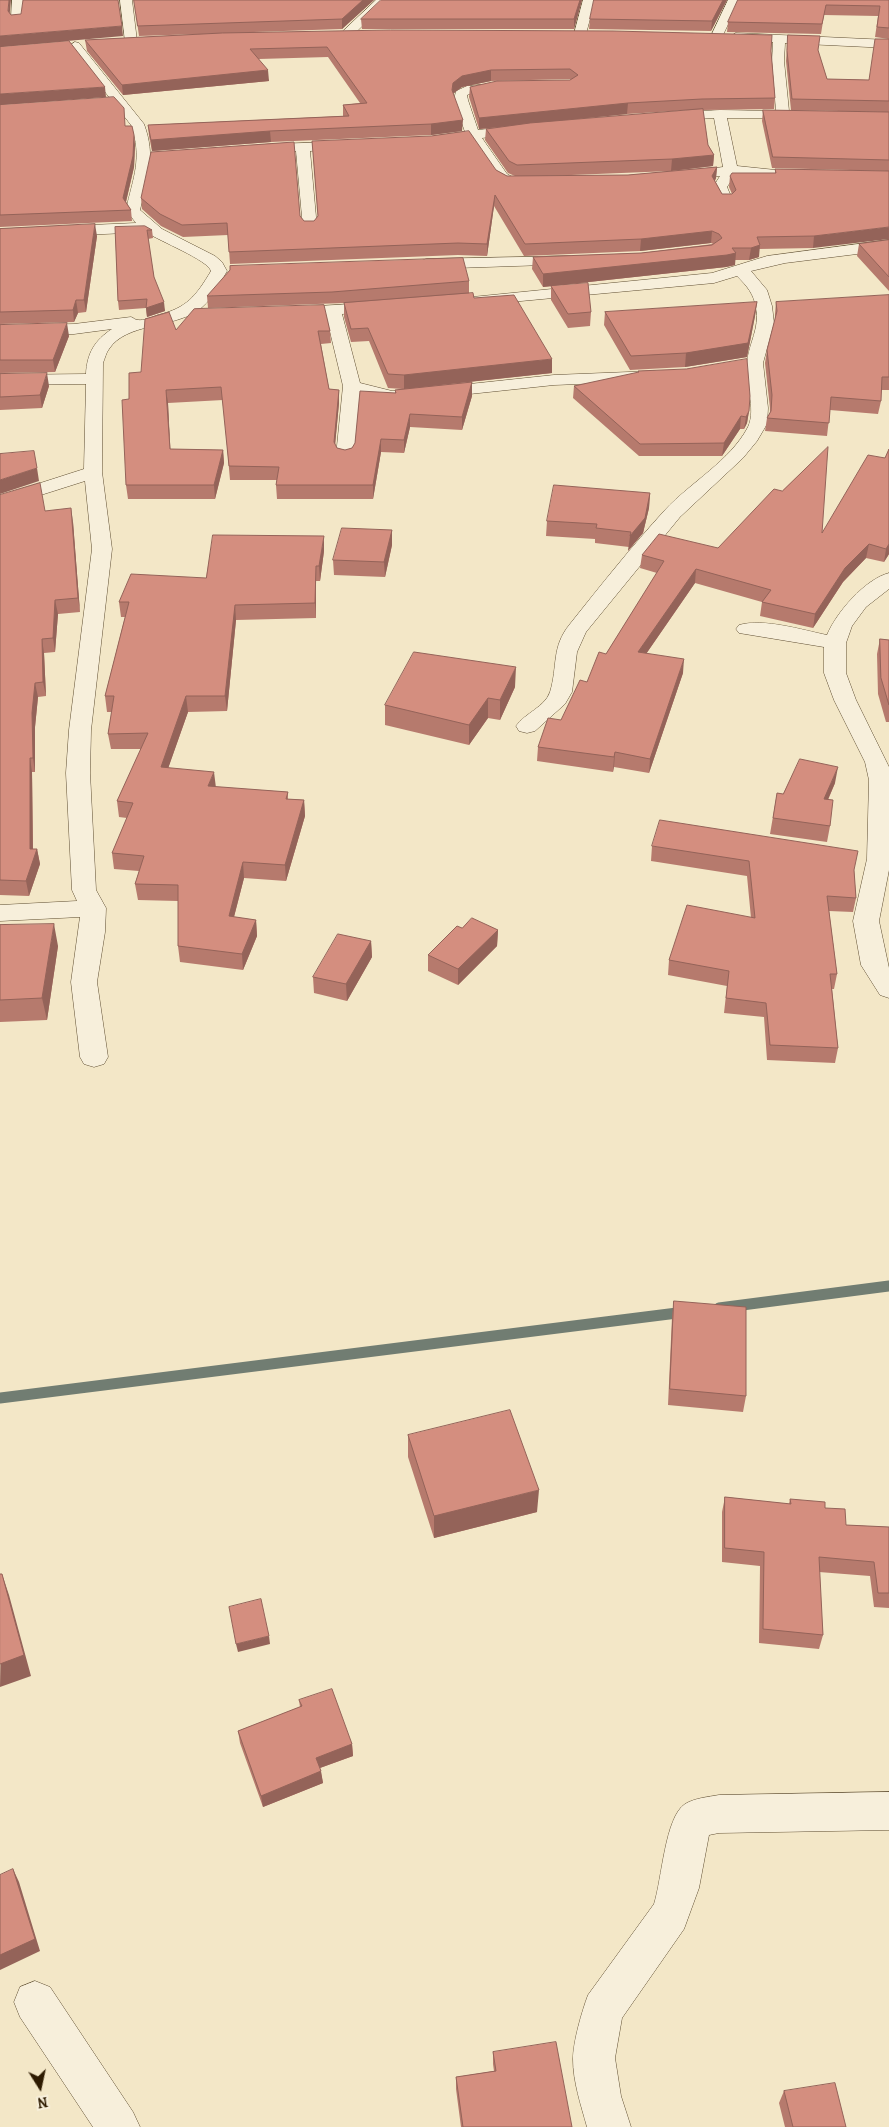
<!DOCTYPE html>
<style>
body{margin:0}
#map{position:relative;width:889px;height:2127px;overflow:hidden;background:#f3e7c7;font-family:Alegreya,serif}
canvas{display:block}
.north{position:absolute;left:15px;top:2062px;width:50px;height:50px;-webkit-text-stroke:4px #f7efdb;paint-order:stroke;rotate:170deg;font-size:14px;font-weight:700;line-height:20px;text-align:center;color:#2e1b01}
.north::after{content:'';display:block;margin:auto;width:18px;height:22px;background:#2e1b01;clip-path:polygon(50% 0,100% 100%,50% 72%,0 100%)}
</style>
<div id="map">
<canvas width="889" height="2127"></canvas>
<div class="north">N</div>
</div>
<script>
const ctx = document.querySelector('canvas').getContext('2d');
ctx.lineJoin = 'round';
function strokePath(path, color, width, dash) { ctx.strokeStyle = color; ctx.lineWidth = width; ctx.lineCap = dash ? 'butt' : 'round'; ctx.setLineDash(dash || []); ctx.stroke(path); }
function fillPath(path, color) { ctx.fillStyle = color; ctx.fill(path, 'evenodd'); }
const stream = new Path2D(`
 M719,1308l170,-22
 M0,1398l685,-86`);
const minor = new Path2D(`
 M12,0h12l-3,23h-8l-2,-3z
 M120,0h12l5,41 -2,3h-8l-2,-3z
 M376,0h13l-38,37h-8l-2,-3 2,-3z
 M583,0h12l-9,34 -6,4 -6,-4z
 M728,0h12l-19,39h-8l-2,-3z
 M736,33l153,7v8l-104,-5 -1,18 5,50 16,1 2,3 -2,3h-78l10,48 58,6 5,1 2,3 -2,3 -5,1 -60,-5 -8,12 6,14 -2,3h-10l-8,-17 7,-11 -41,5 -5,-1 -2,-3 2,-3 5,-1 44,-6 -9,-49 -48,3 -7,-4 7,-4 54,-3 56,1 -4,-50 1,-19 -41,-2 -2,-3z
 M75,42l4,1 65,81c12,33 4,53 -4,86l22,19 53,27 7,6 5,9c-8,14 -16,31 -30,40 -25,17 -71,12 -88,38 -3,4 -4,9 -6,14l-1,109 10,77 -21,181 -1,43 6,117 10,18 -1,24 -8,50 11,75 -4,7 -10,3 -10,-3 -4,-7 -9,-75 9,-65 -80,4v-16l77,-4 -5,-11 -6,-117 3,-43 23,-181 -7,-68 -85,27v-12l84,-27 2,-85 -86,1v-10l86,-1c1,-21 9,-34 26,-45l-38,5 -74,2v-10l74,-2 57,-7c3,1 4,3 7,3 5,1 15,-3 20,-5 29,-7 38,-19 53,-44 -3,-11 -52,-30 -65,-39l-146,7v-10l136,-6 -10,-13c7,-32 17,-52 5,-85l-62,-79z
 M506,83l6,4 -1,3 -41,4 -3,1 1,5 10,30 45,-5 5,1 2,3 -2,3 -46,6 25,36 9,5 18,1 2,3 -2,3c-36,9 -47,-21 -65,-46l-35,4 -7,-4 7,-4 31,-4 -11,-32 2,-9 11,-5z
 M349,141l5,1 2,3 -2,3 -44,3 7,77 -2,3h-10l-2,-3 -7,-77 -39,2 -7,-4 7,-4z
 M889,240v10l-104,13 -34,8 16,19 5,16 2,17 -11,40 5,45 -1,16 -10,17 -14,17 -63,59 -94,115 -9,20 -5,40 -7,12 -30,27 -8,2 -8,-2 -3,-5c9,-13 29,-19 34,-34 8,-26 1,-45 20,-68 31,-39 62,-78 95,-114 26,-28 65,-49 83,-83 9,-19 -4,-44 -1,-64 2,-21 13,-34 9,-55 -2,-14 -9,-22 -19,-32l-23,7 -236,22 -6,-2 -2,-3 2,-3 240,-24 55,-17z
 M570,256l5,2 3,3 -3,3 -149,5 -5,-2 -3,-3 3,-3 5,-2z
 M382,302l6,2 2,3 -2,3 -46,4 18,69 32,8h12l150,-16 100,-4 6,1 3,4 -3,4 -6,1 -100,4 -150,16h-12l-32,-8 -6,63 -2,4 -7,2 -7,-2 -2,-4 7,-70 -17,-71 -38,3 -6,-2 -2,-3 2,-3 6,-2z
 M889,573v16l-23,18 -14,19 -6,17v30l10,27 33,67v103l-10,51 10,47v30l-9,-3 -19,-30 -8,-44 14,-62 2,-79 -4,-18 -31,-62 -10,-27v-26l-85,-14 -3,-4 3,-4c25,-7 63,5 88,10 9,-22 38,-56 62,-62z
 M889,1792v38l-170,3 -10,2 -10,53 -15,41 -62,89 -7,40 6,38 10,31h-44c-6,-22 -14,-45 -14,-68 0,-17 9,-48 15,-64l66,-91c8,-25 11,-87 31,-100 10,-6 23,-7 34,-9z
 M35,1981l15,6 83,125 7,15h-47l-73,-110 -6,-15 6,-15z`);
const wall = new Path2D(`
 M134,0h240l-32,29 -88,3 517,19 4,47 -1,11 -71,1 5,35 6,10 -1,11 -42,5 -124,5 81,-1 89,-8 -1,11 -1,3 7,13h10l-3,-7 1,-11 45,-3v-4l114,2 -76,77 -54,1v8l-10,3h-14v5l-9,2 -183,20 -11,-18 1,-12 108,-4 72,-9 -2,-1 -71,8 -116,5 -30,-50 -7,50 -29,-1 -228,9 -2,-29 -45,2 -22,-11 -19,-17 -1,-11 159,18 4,5h10l4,-4 -6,-76 184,29 11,6h8l-7,-3 -23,-33 1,-11 17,-2 -24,2 -10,-32 1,-10 101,-7 -1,-1 -79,2 -29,6 -9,6 9,38 -31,4 -160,7 -119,9 -3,-15 -1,-11 195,-9v-11l17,-2 -32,-46 -69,2 10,22 -146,14 -36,-44 -2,-11 114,-6 -60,2zM689,110l-131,11 69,-7z
 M582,0l-8,29h-212l-1,-10z
 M594,0h133l-16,31 -122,-2 1,-10z
 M738,0h151v39l-14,-2 3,-21 -54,-1 -3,19 -94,-2 1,-10z
 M788,35l30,16 9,28 42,1 20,-41v73l-98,-2 -5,-49z
 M0,105l125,21 9,9 1,11 -1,21 -8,35 5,8 1,11 -132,6z
 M763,110l126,2v59l-117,-3 -10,-47z
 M115,227l37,3 1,8 -5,1 6,38 11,34 -18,6 -1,-9 -27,2 -1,-9z
 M0,229l97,7 -11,76 -8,1 -4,9 -74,2z
 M889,240v51l-32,-35 2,-12z
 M469,281v12l83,80 -123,13 43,-4v14l-10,34 -52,-3 -6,26 -23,-1 -8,47h-96l-1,-14 1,-5h-47l-7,-80 -55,3 2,46 53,1 1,13 -9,36h-87l-2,-14 3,-86 12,-27 35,-42 154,1 1,12 -10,1 8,45 10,1v13l-4,42 2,3 8,2 7,-2 43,-55v-3l7,-1 -14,-1 -19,-47 -18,1 -7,-25v-14l-136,5 -1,-12z
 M551,286l40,26 -1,14 -22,2 -17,-28z
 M889,295v95h-8v11l-3,13 -48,-4 -3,26 -62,-5 2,-13 3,-5v-5l-5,-45 2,-13 8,-31v-5l1,-12z
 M757,302l-2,14 -8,41 -62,10 -55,3 -26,-45 1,-13z
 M0,325l69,11 -14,36 -55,1z
 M638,371l111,40 -2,12 -3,6h-4l-18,27h-83l-66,-58 1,-12 64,-13z
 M0,374l49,12 -7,22 -42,2z
 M889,449v105l-5,8 -18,-4 -23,24 -30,46 -53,-12 2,-14 -67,-19 -49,71 37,19 -34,100 -35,-6 -1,5 -76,-11 1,-14 23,-27 45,-66 51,-81 -17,-5 2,-13 76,-7 104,-15 63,-75z
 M650,493l-1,15 -6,25 -15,18 1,-4 -34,-4v-4l-49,-3 1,-15z
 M0,495l45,16 28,11 7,90 -22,2 -3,38 -11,1 2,43 -8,1 -3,30v45h-3l1,77h4l3,15 -11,32 -29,-1z
 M392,530v15l-7,32 -51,-2 -1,-15z
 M324,551l-4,30h-4v37l-80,2 -9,91 -39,1 -20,56 47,19 73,5v7l16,1 1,16 -19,65 -42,-3 -10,39 22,3 1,16 -14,34 -63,-8 -2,-16v-45l-40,-1 -3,-16 4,-13 -25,-2 -2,-16 15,-35 -8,-1 -2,-16 24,-52h-30l-3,-15 4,-22h-5l-2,-16 20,-79h-4l-2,-15 87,-24z
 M880,639l9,1v82h-3l-8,-28 -1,-40z
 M515,687l-15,33 -12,-2 -19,27 -84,-20v-20z
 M835,783l-7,17 2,26 -3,16 -57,-8 7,-41 6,1z
 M652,846l202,24 2,28 -3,14 -24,-1 8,63 -3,15h-2l6,59 -3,15 -68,-3 -3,-43 -40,-4 3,-27 -59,-11 1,-15 82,-42 -4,-42 -96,-15z
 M0,925l58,21 -11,74 -47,2z
 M462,928l36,2 -1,16 -39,39 -30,-14v-16z
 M371,941l1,16 -25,44 -33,-8 -1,-16z
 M674,1301l72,95 -3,16 -75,-7 4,-88z
 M408,1435l129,77 -103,26 -26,-81z
 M725,1497l64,7 1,-5 35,9 21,17 43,2v81l-15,-1 -4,-31 -51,-4 4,63 -4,14 -60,-6 1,-77 -38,-4v-50z
 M299,1700l53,44 1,12 -33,12 3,15 -60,24 -23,-64 -2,-12 62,-24z
 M493,2052l79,75h-111l-5,-38v-12l38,-6 -1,-7z
 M784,2091l62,36h-61l-6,-24z`);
const shadedWall = new Path2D(`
 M9,0h2l-2,21 -1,-10z
 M363,0h11l-32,29v-10z
 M580,0h2l-8,29v-10z
 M723,0h4l-16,31 1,-10z
 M122,26l1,10 -123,11v-11z
 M268,70l1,11 -146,14 -1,-10z
 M491,70v11l-29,6 -9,7 -1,-4 1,-7 9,-7z
 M105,87l1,10 -106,8v-11z
 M628,103l-1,11 -148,15v-11z
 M463,120l-1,11 -31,4v-11z
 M270,131l1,11 -119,9 -1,-11z
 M134,135l1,11 -1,21 -10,43 -1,-12z
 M714,155l-1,11 -42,5 1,-12z
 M717,167l-1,11 -5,10 1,-12z
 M495,195l-1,11 -7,50v-12z
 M95,224l2,12 -11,76 -2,-12z
 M889,227v12l-76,9 1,-12z
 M712,231l-1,12 -71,8 1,-12z
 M760,245l-1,12 -10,3 2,-12z
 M736,253l-1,12 -9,2 -183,20v-13z
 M76,300l2,13 -4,9 -1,-12z
 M164,302l1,9 -18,6 -1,-9z
 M757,302l-2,14 -8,41 -62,10 1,-14z
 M67,323l2,13 -14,36 -2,-12z
 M552,359v14l-148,16v-14z
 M47,373l2,13 -7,22 -2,-13z
 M472,382v14l-10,34v-13z
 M166,390l2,13 3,59 -1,-13z
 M339,390v13l-5,53v-14z
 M749,411l-2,12 -3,6 2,-12z
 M410,414v13l-6,26v-13z
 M741,416l-1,13 -18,27 2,-13z
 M381,439v13l-8,47v-14z
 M223,450l1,13 -9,36 -1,-14z
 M37,468l2,13 -39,13v-14z
 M650,493l-1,15 -6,25 -15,18 2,-15z
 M71,508l2,14 7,90 -2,-14z
 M392,530v15l-7,32 -1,-15z
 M324,536v15l-4,30 -1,-15z
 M869,544l-3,14 -23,24 -30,46 2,-14 30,-46z
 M889,544v10l-5,8 2,-13z
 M316,566v52l-1,-15z
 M696,569l-1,14 -58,84 1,-15z
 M55,600l3,14 -3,38 -2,-14z
 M235,605l1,15 -9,91 -2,-15z
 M42,639l2,14 2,43 -3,-14z
 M684,659l-1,14 -34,100 1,-14z
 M516,667l-1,20 -15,33v-20z
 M35,683l3,14 -3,30v45l-2,-14 -1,-45z
 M186,696l2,16 -25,71 -2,-16z
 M488,698v20l-19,27v-20z
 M615,752l-1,15 -1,5 1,-15z
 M30,758l2,14 1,89 4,-12 3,15 -11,32 -3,-15 4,-32z
 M838,767l-3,16 -14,32 3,-16z
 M214,772l2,16 -8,-2z
 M304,800l1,16 -19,65 -1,-16z
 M243,862l1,16 -14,54 -1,-16z
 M256,920l1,16 -14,34 -1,-16z
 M54,924l4,22 -11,74 -5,-22z
 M498,930l-1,16 -39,39v-16z
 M371,941l1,16 -25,44 -1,-17z
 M539,1490l-2,22 -103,26v-22z
 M2,1574l7,21 22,81 -31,11z
 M269,1636l1,8 -32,8 -2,-8z
 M352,1744l1,12 -36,13 -1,-11z
 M321,1771l2,12 -60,24 -2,-11z
 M13,1869l6,13 21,69 -40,19v-15z`);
const building = new Path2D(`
 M0,0h9l-1,11 3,4 10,-1 2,-14h95l4,26 -122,10z
 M134,0h229l-21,19 -204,7z
 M381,0h199l-6,19h-213z
 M594,0h129l-11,21 -122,-2z
 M738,0h151v28l-12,-1 3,-21 -54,-1 -4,19 -94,-2z
 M391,30l222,1 159,4 -1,16 4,47 -73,1 -74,4 -149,15 -9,-31 27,-6 73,-1 8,-5 -8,-6 -79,1 -29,6 -9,7 -1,7 11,30 -32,4 -161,7 -119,9 -3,-15 201,-9 -6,-11 24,-2 -40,-56 -77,2 18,21 -146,15 -37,-45 137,-7z
 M788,35l32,1 -2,14 9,29 42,1 6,-41h14v62l-97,-2 -5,-48z
 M69,41l36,46 -105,7v-47z
 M114,97l10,11 1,18h7l2,9 -1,21 -10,42 8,12 -131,5v-110z
 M703,109l5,36 6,10 -42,4 -155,6 -8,-4 -23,-32 44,-6z
 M763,110l126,2v48l-116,-3z
 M469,131l27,39 11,6 121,-1 89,-8 -5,9 10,18h10l4,-4 -6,-14 2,-3h44l-1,-4 114,2v56l-75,9 -57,1 3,8 -9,3h-19l4,5 -9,2 -184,19 -10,-17 108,-4 71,-8 10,-7 -3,-4 -7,-3 -71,8 -116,5 -30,-49 -8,49 -29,-1 -229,9 -2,-29 -45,2 -22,-11 -19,-16 10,-46 143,-10 6,74 4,5h10l4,-5 -6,-75 119,-5z
 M95,224l-11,76h-8l-3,10 -73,2v-83z
 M145,226l7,4h-5l7,47 10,25 -18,6 1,-9 -29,2 -3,-74z
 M889,240v37l-30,-33z
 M463,258l6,23 -137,11 -125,4 23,-26v-4z
 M588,283l3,29 -23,2 -17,-28z
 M473,293l1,5 40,-3 38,64 -148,16 -16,-1 -20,-46 -17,1 -7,-26z
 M889,295v82h-7l-1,24 -50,-4 -2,26 -62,-5 4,-7 1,-16 -5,-45 10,-39 -1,-9z
 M757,302l-9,41 -62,10 -55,3 -26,-44z
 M324,305l6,26h-12l11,58 10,1 -5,52 3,6 8,2 7,-2 3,-5 5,-52 36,2 -1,-3 77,-8 -10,35 -52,-3 -6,26 -23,-1 -8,46h-97l3,-18 -50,-1 -8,-79 -55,3 4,59 53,1 -9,35h-88l-4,-85 7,-1v-26l12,-1 4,-53 24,-7 7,18 18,-21z
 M67,323l-14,37h-53v-35z
 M747,359l3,37 -1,15 -3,6 -5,-1 -17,27 -84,1 -66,-58 65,-14 -1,-1 48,-2z
 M47,373l-7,22 -40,2v-23z
 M828,447l-6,86 46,-78 17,3 4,-9v95l-3,5 -17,-5 -24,24 -30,46 -53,-12 9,-12 -75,-21 -58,83 46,7 -34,100 -35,-7 -1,5 -76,-10 10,-29 13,2 19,-40 7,2 12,-30 7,2 58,-93 -22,-6 17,-21 59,14 56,-59 8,2z
 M34,451l3,17 -37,12v-26z
 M40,483l5,28 26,-3 7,90 -23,2 -2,38 -11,1 1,43 -8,1 -3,30 1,45h-3v91h7l-11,32 -26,-1v-385z
 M554,485l96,8 -5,25 -15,18 1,-4 -35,-4 1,-4 -50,-3z
 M342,528l50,2 -8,32 -51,-2z
 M213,535l111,1 -5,30h-3l-1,37 -80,2 -10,91h-39l-25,71 53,5 -6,14 80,6 -2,7 18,1 -19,65 -42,-3 -14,54 27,4 -14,34 -64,-8v-61l-43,-1 9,-28 -32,-3 21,-50 -16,-2 31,-68 -40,1 6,-38h-9l24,-94h-10l12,-28 75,4z
 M880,639l9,1v65l-8,-27z
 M414,652l102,15 -16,33 -12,-2 -19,27 -84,-20z
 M800,759l38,8 -14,32 9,1 -3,26 -57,-8 4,-25 6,1z
 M660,820l198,31 -4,19 2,28 -29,-2 10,78h-7l8,74 -68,-3 -4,-42 -40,-5 3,-27 -60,-11 18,-55 68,13 -6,-57 -97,-15z
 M472,918l26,12 -40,39 -30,-14 29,-29 5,2z
 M54,924l-12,74 -42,2v-75z
 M338,934l33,7 -25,43 -33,-7z
 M674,1301l72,6v89l-76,-7z
 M510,1410l29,80 -105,26 -26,-81z
 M725,1497l66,7 -1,-5 35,3v6l20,1 1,16 43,2v66h-11l-4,-31 -55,-5 4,78 -60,-6 1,-77 -39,-4z
 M0,1574h2l22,81 -24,9z
 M261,1599l8,37 -33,8 -7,-37z
 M332,1689l20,55 -36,14 5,13 -60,25 -23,-65 64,-25 -3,-6z
 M13,1869l22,70 -35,16v-80z
 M556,2042l16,85h-109l-7,-50 40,-6 -3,-19z
 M835,2083l11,44h-53l-9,-36z`);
strokePath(stream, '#717d72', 11);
strokePath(minor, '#5f4e32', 1);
fillPath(minor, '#f7efdb');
fillPath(wall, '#b67a6d');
fillPath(shadedWall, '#946359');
fillPath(building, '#d48e7f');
strokePath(building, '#946359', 1);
</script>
